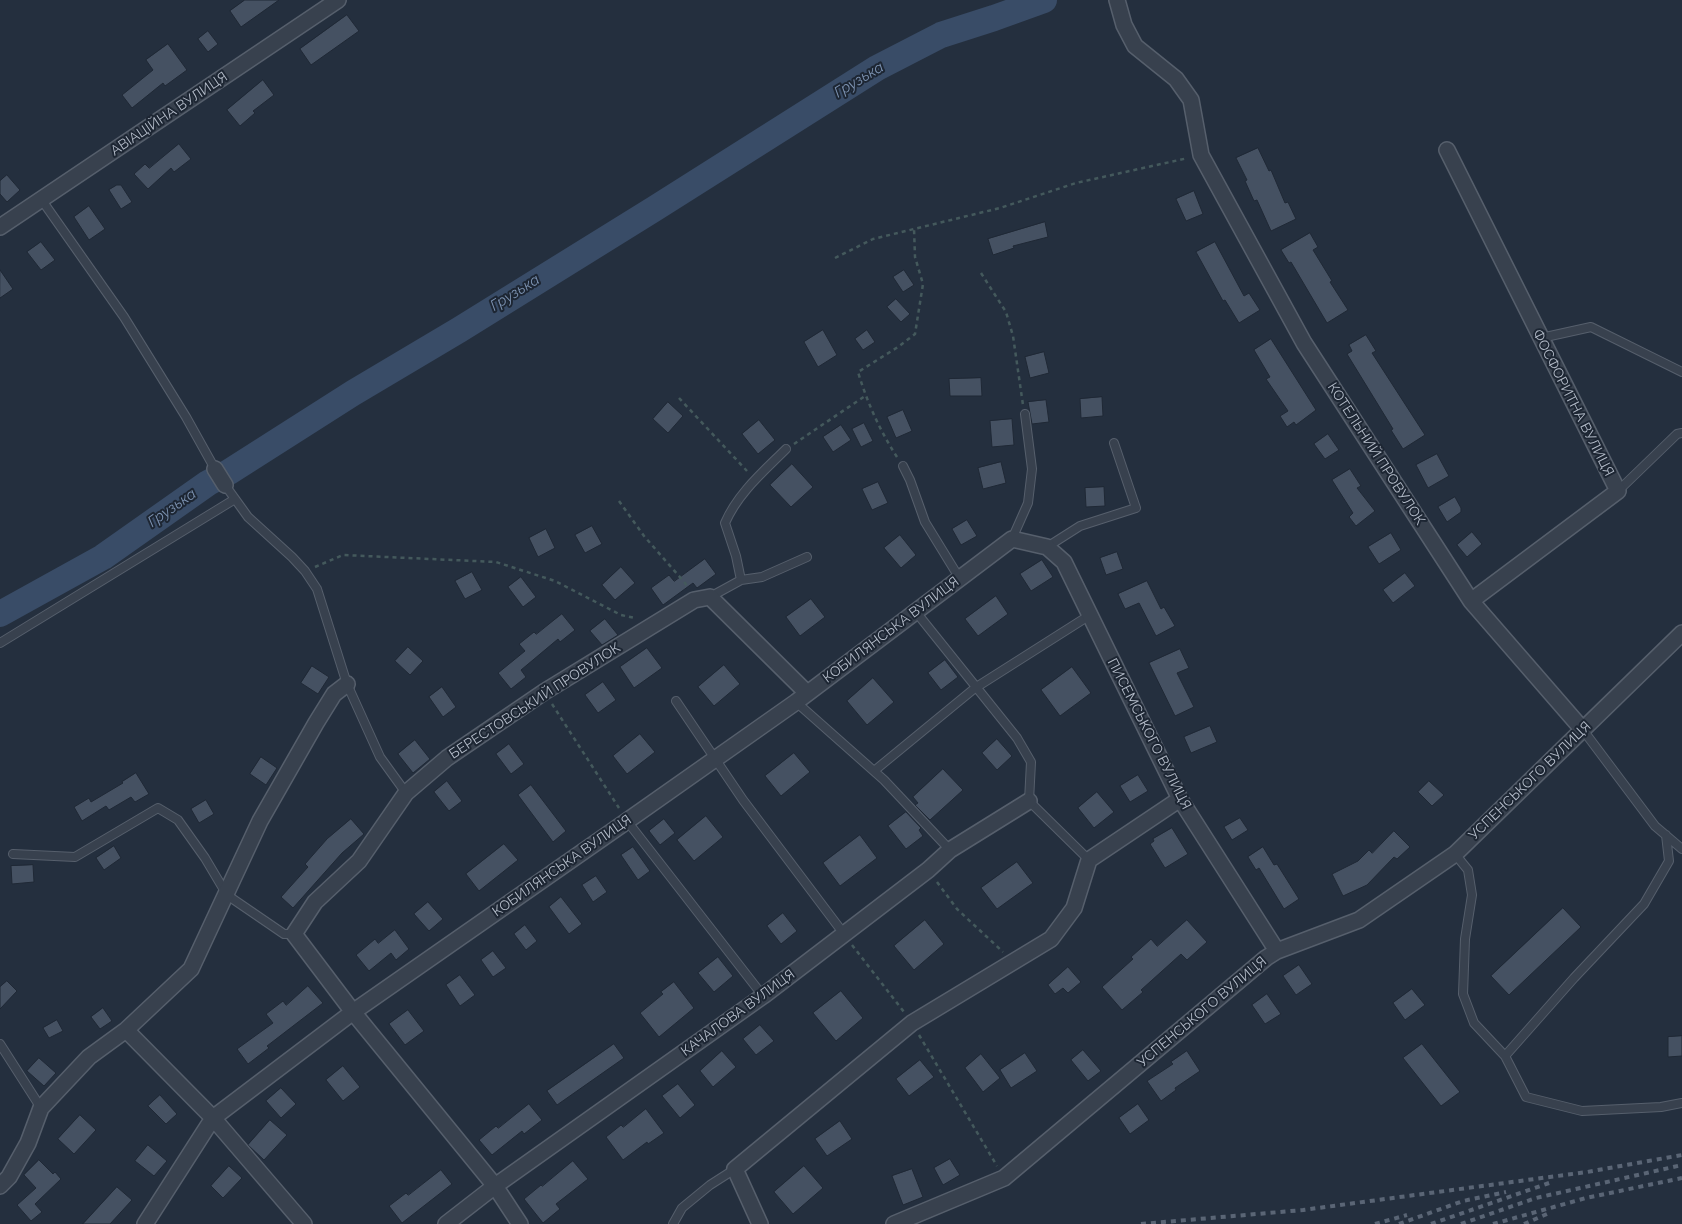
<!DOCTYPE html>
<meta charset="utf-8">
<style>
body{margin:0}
canvas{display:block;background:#242f3e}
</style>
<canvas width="1682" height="1224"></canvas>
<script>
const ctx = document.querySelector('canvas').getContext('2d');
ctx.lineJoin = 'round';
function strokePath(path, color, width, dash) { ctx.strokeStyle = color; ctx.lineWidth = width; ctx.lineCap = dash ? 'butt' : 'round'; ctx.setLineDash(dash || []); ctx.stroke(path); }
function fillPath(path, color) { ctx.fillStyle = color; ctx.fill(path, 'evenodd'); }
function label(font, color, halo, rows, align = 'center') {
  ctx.font = font + ' Raleway,sans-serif'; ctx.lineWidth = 4; ctx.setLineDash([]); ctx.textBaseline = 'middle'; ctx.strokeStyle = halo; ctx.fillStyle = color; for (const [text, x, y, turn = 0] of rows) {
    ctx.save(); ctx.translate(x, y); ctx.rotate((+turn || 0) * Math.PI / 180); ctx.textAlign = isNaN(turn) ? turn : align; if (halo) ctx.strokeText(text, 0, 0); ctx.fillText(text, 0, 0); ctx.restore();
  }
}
const river = new Path2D(`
 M0,614l103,-57 105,-74 21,-11 124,-79 106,-63 195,-121 223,-141 64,-33 53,-17 50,-18`);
const building = new Path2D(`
 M245,0h34l-38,27 -11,-16z
 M347,15l12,16 -48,34 -11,-16z
 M208,31l10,13 -10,8 -10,-13z
 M168,44l19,26 -22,16 -2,-3 -31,25 -10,-13 31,-25 -7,-10z
 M263,80l11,15 -21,16 2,2 -15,13 -13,-16z
 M179,144l12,15 -17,13 -3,-4 -23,21 -14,-15 11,-10 4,4z
 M1258,148l11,23 2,-1 14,33 3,-1 8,17 -25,12 -14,-31 -3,1 -9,-20 2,-1 -11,-22z
 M7,175l13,15 -13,12 -7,-8v-13z
 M117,185h4l11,17 -11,7 -12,-19z
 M1194,191l9,23 -17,7 -10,-22z
 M89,206l16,23 -16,11 -15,-23z
 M1045,222l3,15 -35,9 1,2 -21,7 -5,-16z
 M1310,233l8,14 -5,3 19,31 -2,1 18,28 -21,13 -36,-61 -2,1 -8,-13z
 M41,242l14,18 -14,10 -14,-18z
 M1215,242l29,54 5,-3 11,17 -21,13 -14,-23 -2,1 -27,-49z
 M0,270l13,19 -13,9z
 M904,270l10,15 -11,7 -10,-15z
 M896,299l14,15 -9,8 -14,-15z
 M823,330l14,25 -19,12 -14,-25z
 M867,330l8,12 -12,8 -8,-11z
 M1366,335l10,16 -4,2 53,82 -22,14 -12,-19 2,-1 -46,-75 5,-3 -3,-6z
 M1271,339l45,71 -20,15 -2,-3 -7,5 -7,-11 8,-5 -22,-32 4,-2 -16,-27z
 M1044,352l5,21 -19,5 -5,-21z
 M981,378l1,18h-32l-1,-17z
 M1102,397l1,19 -22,2 -1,-19z
 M1046,400l3,22 -17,2 -4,-22z
 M668,402l15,14 -15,17 -15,-14z
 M903,410l9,21 -16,7 -9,-21z
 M1012,419l2,26 -22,2 -2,-26z
 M759,420l16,20 -17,14 -16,-20z
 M864,423l9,18 -12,6 -9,-18z
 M841,425l10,15 -18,12 -10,-15z
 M1328,434l11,16 -14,9 -11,-15z
 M1437,454l12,22 -21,12 -12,-23z
 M1001,462l5,21 -23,6 -5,-21z
 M792,464l21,23 -22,20 -21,-22z
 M1350,469l11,17 -4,2 18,23 -19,15 -7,-9 4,-4 -21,-33z
 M878,482l10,21 -16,7 -10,-21z
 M1104,487l1,19 -19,1 -1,-19z
 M1455,497l6,11v4l-14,10 -9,-15z
 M967,520l10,16 -16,9 -9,-16z
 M592,526l10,18 -17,9 -10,-18z
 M546,529l9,19 -17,9 -9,-19z
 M1472,532l10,12 -15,13 -10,-12z
 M1391,533l10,17 -22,14 -11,-17z
 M900,535l16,20 -15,13 -17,-20z
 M1117,552l6,17 -17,6 -6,-17z
 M705,559l11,15 -19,14 -4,-5 -30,22 -12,-17 18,-13 5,6z
 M1042,560l11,17 -22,14 -11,-17z
 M621,567l14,16 -20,17 -13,-15z
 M472,572l10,18 -17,9 -10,-18z
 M1405,573l10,13 -22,17 -10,-13z
 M521,577l15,20 -13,10 -15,-20z
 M1147,581l14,28 3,-2 11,19 -19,10 -17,-33 -14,6 -7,-15z
 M996,596l12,18 -30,22 -13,-17z
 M811,599l14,18 -25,19 -14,-19z
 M562,614l13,16 -15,12 -2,-3 -37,31 5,7 -15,12 -13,-16 27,-22 -6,-7 15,-12 2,2z
 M605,619l13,16 -16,10 -12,-14z
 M408,647l15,14 -13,14 -15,-14z
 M647,648l15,20 -28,20 -14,-21z
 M1180,649l9,19 -12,5 17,34 -19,9 -26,-53z
 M945,660l13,17 -17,13 -13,-17z
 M724,665l16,19 -26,22 -16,-19z
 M312,666l17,11 -11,17 -17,-11z
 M1072,667l19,26 -31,23 -19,-26z
 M873,678l21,24 -27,23 -20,-24z
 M603,682l13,18 -18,13 -13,-18z
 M442,687l14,20 -13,10 -14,-20z
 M1210,726l7,16 -26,11 -7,-16z
 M640,734l15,18 -28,22 -14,-18z
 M997,739l15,17 -15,14 -15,-17z
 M415,740l15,19 -17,14 -15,-19z
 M509,744l15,20 -13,10 -15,-20z
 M794,753l16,19 -29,24 -16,-20z
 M261,757l16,11 -11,17 -16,-11z
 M943,769l20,21 -33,30 -15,-15 3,-2 -5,-6z
 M136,773l13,21 -14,8 -4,-5 -22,13 -3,-4 -24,15 -8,-14 15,-9 2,4 32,-19 -1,-1z
 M1138,775l10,16 -18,11 -10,-16z
 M447,781l15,20 -13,10 -15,-19z
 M1429,781l15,14 -12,11 -14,-14z
 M531,785l35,46 -13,11 -35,-47z
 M1097,792l17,20 -20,16 -16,-20z
 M206,800l8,14 -15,9 -8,-14z
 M906,812l15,16 -2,2 4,6 -17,13 -18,-23z
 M706,816l17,21 -29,24 -17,-21z
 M1240,818l8,12 -16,10 -8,-13z
 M351,819l13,15 -22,19 -49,55 -12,-11 27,-30 -3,-3 22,-25z
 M664,819l11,14 -15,12 -11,-14z
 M1172,828l16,26 -23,14 -15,-24 4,-3 -1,-2z
 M1394,831l16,16 -13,12 -3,-2 -27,28 -24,11 -11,-22 26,-13 11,-11 3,3z
 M860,835l17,23 -37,28 -17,-23z
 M504,844l14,16 -39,31 -13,-17z
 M114,846l7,12 -17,12 -8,-12z
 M633,847l17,24 -12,9 -17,-25z
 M1263,847l11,18 3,-1 22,35 -15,10 -25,-41 -3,2 -8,-13z
 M1017,862l16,21 -36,26 -16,-21z
 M33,865l1,17 -22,2 -1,-18z
 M596,876l11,16 -14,10 -11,-17z
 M561,897l21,27 -13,10 -20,-27z
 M428,902l15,17 -14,12 -15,-17z
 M1563,908l18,19 -72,68 -18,-19z
 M783,913l14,18 -16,13 -14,-18z
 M925,920l19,24 -30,26 -20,-24z
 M1187,920l20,22 -20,18 -6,-6 -40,36 2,2 -21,18 -20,-23 31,-28 -2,-2 20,-18 6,7z
 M525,925l12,16 -11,9 -12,-16z
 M395,930l14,19 -13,11 -5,-7 -22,18 -13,-16 19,-16 3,4z
 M493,951l13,17 -13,9 -12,-17z
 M718,957l15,19 -19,16 -16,-19z
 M1299,965l13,19 -16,11 -13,-19z
 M1068,967l13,15 -13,11 -5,-5 -8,6 -7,-9z
 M460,975l15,20 -15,11 -14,-21z
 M7,981l10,10 -17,18v-22z
 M674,982l20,26 -35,29 -19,-24 23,-19 -2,-2z
 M308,986l15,17 -56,43 2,2 -21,16 -11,-15 36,-26 -7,-9 17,-13 3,4z
 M1412,989l13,16 -20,15 -12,-17z
 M841,991l22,27 -27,23 -23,-28z
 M1267,994l14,20 -16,10 -13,-19z
 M103,1008l9,13 -12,8 -9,-12z
 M408,1010l16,21 -19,14 -16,-21z
 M57,1020l6,11 -14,7 -6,-10z
 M760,1025l14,16 -18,14 -13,-16z
 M1682,1036v20l-14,1v-20z
 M614,1044l10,14 -67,47 -10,-14z
 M1422,1044l38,48 -19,14 -38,-48z
 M1083,1050l18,21 -13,10 -17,-21z
 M722,1051l14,16 -23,20 -13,-16z
 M1187,1051l13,20 -25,17 1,2 -15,11 -14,-20 26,-17 -2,-2z
 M1025,1053l12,18 -26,17 -11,-18z
 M981,1054l19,24 -17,14 -18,-24z
 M39,1058l17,15 -12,13 -17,-15z
 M920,1060l14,17 -25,19 -13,-17z
 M343,1066l17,21 -17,14 -17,-21z
 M678,1084l17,21 -15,13 -18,-22z
 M281,1088l15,16 -15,14 -15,-17z
 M160,1095l17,19 -11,10 -18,-18z
 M529,1104l13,16 -18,14 -2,-3 -30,24 -13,-15 17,-14 2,2z
 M1138,1104l11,16 -19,14 -11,-16z
 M646,1109l18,24 -16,11 -1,-2 -24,18 -17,-23 15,-12 2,2z
 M80,1115l16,15 -22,24 -16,-15z
 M270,1120l17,15 -23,25 -16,-15z
 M840,1121l12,18 -25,17 -12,-17z
 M148,1145l19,16 -13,15 -19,-15z
 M950,1159l10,16 -17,10 -9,-17z
 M39,1160l14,14 2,-2 6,7 -26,25 7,8 -11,9 -14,-16 19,-17 -12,-13z
 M573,1161l15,18 -32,25 4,5 -17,14 -19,-24 17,-14 1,1z
 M229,1166l13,12 -19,20 -12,-12z
 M804,1166l19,22 -30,26 -19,-22z
 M912,1169l11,28 -20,8 -11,-29z
 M441,1170l11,14 -50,39 -13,-17 17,-13 2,2z
 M117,1187l15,13 -22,24h-27z`);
const path = new Path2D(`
 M835,258l38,-19 127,-31 76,-25 112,-25
 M981,273l25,39 7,24 10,69
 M679,398l68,73
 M794,444l71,-48
 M897,457c-17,-26 -30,-55 -39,-85l40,-25 17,-13 8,-50 -8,-27 -1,-29
 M619,501l25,35 41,47 3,5
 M315,567l28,-12 153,7 59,19 66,34 14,3
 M552,704l67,104
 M937,882l20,27 46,43
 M852,945l52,67
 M919,1035l78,131`);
const lane = new Path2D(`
 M41,199l83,118 62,100 29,52
 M1541,338l50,-11 91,45
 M903,466l7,14 15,42 35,57
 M225,485l23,32 44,40 13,14 12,18 30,95 33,73 26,36
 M1618,491l59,-57 5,-1
 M1012,539l16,-36 4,-34 -7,-55
 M1047,547l33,-21 56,-18 -22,-65
 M741,580l-5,-24 -11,-33c13,-30 38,-51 61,-74
 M710,597l31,-17 21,-3 45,-20
 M916,612l101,126 14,24 -2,39 60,59
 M0,643l235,-144
 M676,701l67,99 101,134
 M796,702l88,78 66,70
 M1583,730l72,96 27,23
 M874,771l101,-83 115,-73
 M627,821l136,175
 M13,854l62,3 83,-49 20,12 27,38 22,37 57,39h10
 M1455,854l13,16 4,25 -7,44 -2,55 11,29 31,33 21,41 56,14 79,-4 21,-4
 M0,1044l41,64
 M1505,1056l69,-78 70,-74 25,-43 -3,-26
 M673,1224l9,-16 28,-23 25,-16`);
const street = new Path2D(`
 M1117,0l7,25 11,21 41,33 15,21 10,55 103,188 167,258 112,129
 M1447,150l171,341 -147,110
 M0,227l338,-227
 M215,469l10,16
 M126,1030l87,88 91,106
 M0,1186l9,-9 19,-34 13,-35 48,-51 37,-27 65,-61 69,-148 56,-98 18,-29 13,-10
 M145,1224l68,-106 140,-106 274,-191 169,-119 216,-163 35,8 17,15 116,237 97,152
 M446,1224l49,-38 268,-190 165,-126 22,-20 79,-49
 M520,1224l-25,-38 -142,-174 -59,-78 21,-32 44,-41 47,-68 41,-35 97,-66 150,-92 16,-3 97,96
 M760,1224l-25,-55 177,-146 139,-84 23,-31 15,-48 91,-61
 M894,1224l110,-46 262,-220 11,-7 82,-31 96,-66 227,-221`);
const rail = new Path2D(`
 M1141,1224l162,-14 284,-38 95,-17
 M1375,1224l32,-9
 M1399,1224l64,-23 43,-9
 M1431,1224l121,-42
 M1461,1224l75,-26 146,-33
 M1493,1224l93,-26 96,-20
 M1524,1224l23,-10`);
const streetNames = [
 ["АВІАЦІЙНА ВУЛИЦЯ",169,114,-34],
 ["ФОСФОРИТНА ВУЛИЦЯ",1573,403,63],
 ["КОТЕЛЬНИЙ ПРОВУЛОК",1376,454,57],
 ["КОБИЛЯНСЬКА ВУЛИЦЯ",891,630,-37],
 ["БЕРЕСТОВСЬКИЙ ПРОВУЛОК",535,701,-33],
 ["ПИСЕМСЬКОГО ВУЛИЦЯ",1149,734,63],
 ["УСПЕНСЬКОГО ВУЛИЦЯ",1530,781,-44],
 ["КОБИЛЯНСЬКА ВУЛИЦЯ",562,866,-35],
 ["УСПЕНСЬКОГО ВУЛИЦЯ",1202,1012,-40],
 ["КАЧАЛОВА ВУЛИЦЯ",738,1013,-36]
];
const waterNames = [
 ["Грузька",859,80,-31],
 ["Грузька",515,293,-32],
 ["Грузька",172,508,-35]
];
strokePath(river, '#394c67', 26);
fillPath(building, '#455162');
strokePath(building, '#1f2835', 1);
strokePath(lane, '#565f6c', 10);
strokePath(street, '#565f6c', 18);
strokePath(path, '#44595c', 2.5, [4, 4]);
strokePath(lane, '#38414e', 8);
strokePath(street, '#38414e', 15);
strokePath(rail, '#5a6575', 4, [5, 5]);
label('14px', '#b4bcc9', '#1d2633', streetNames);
label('italic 15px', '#7c92b1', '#1d2633', waterNames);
</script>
